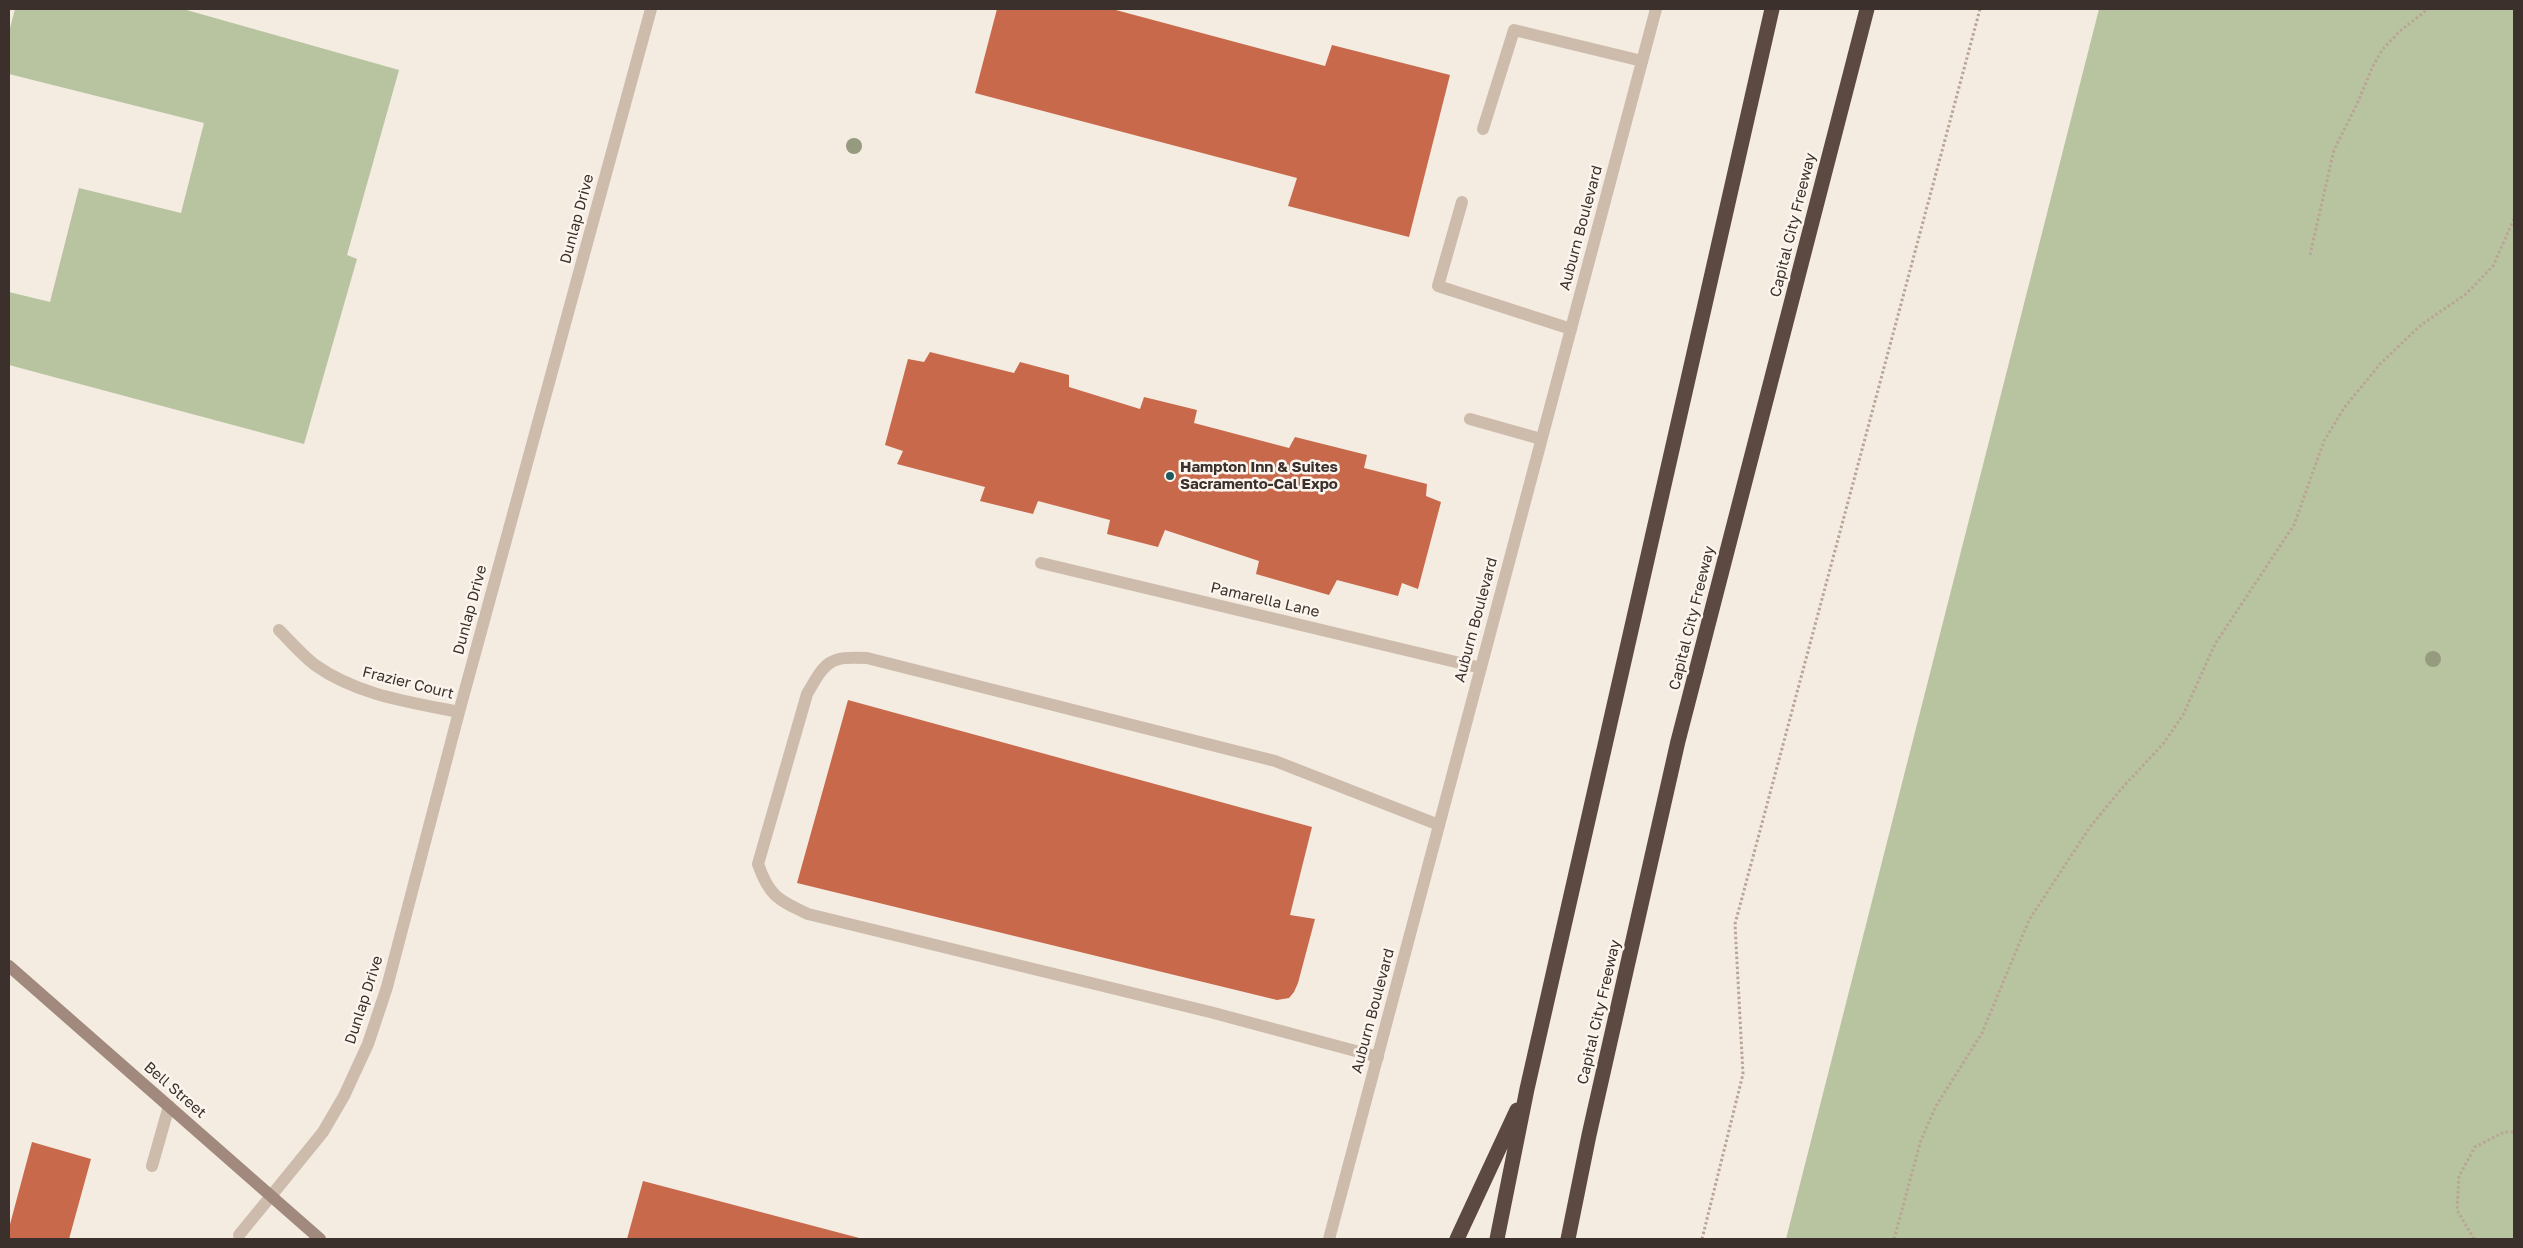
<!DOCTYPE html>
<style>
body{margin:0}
#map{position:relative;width:2523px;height:1248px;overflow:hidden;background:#f4ebe1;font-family:"Golos Text",sans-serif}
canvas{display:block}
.frame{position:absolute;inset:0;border:10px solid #3b302b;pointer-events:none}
</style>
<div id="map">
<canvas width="2523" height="1248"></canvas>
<div class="frame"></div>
</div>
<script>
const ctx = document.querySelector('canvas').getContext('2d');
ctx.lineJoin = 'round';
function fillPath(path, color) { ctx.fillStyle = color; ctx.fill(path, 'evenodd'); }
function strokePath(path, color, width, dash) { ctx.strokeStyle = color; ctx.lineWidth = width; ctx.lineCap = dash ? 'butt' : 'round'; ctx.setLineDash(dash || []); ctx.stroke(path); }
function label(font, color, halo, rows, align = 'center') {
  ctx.font = font + ' "Golos Text",sans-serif'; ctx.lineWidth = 5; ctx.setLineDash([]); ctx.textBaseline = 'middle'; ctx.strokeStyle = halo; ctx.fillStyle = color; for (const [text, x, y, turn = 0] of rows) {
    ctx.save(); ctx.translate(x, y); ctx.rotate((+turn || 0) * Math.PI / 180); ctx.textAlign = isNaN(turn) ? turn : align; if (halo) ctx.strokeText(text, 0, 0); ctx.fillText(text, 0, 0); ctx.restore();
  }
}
const green = new Path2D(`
 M15,9h168l216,61 -52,185 10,4 -53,185 -295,-79v-73l41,10 29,-114 102,25 23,-90 -195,-49v-42z
 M2099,9h415v1230h-728z`);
const building = new Path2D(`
 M997,9h115l213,57 7,-21 118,30 -41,162 -121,-31 9,-28 -322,-85z
 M930,352l84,21 6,-11 49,13v12l71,22 4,-12 53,13 -3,13 95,25 6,-11 72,18 -3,13 63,16 -1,12 15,6 -23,87 -16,-6 -4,13 -61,-16 -8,15 -73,-21 3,-13 -94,-31 -7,17 -51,-13 3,-14 -72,-19 -5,13 -53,-13 5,-14 -88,-23 6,-13 -18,-6 23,-86 16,3z
 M848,700l464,127 -22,88 25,4 -17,64 -4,9 -5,6 -12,2 -480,-117z
 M32,1142l59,17 -22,80h-60v-11z
 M643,1181l220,58h-236z`);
const path = new Path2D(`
 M2310,255l24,-105 23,-46 15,-36 10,-18 18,-19 28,-22
 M1702,1239l41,-165 -8,-150 245,-915
 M1894,1239l27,-99 15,-34 46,-73 47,-113 61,-93 33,-40 40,-43 20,-29 32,-71 79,-119 30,-84 20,-33 37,-45 40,-38 45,-31 27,-28 21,-47
 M2474,1239l-17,-29 2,-34 16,-29 29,-15h10`);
const lane = new Path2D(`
 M1483,129l31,-99 128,31
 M1462,202l-24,84 133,43
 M1470,419l71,20
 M1378,1057l-168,-45 -402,-98c-30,-14 -39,-18 -50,-50l49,-170c19,-33 22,-38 60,-36l408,103 164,64
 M152,1166l17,-60
 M239,1235l32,-39`);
const street = new Path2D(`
 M1041,563l440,105
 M279,630c11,11 23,25 36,35 42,30 94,37 144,47
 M271,1196l52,-64 21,-36 24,-52 19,-57 72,-275 192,-703
 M1329,1239l327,-1230`);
const secondary = new Path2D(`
 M9,966l311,273`);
const highway = new Path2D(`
 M1457,1239l60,-129
 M1497,1239l30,-150 245,-1080
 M1568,1239l21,-104 89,-394 189,-732`);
const trees = [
 [854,146],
 [2433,659]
];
const markers = [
 [1170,476,5,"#1f5a5e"]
];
const streetNames = [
 ["Dunlap Drive",577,219,-75],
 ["Capital City Freeway",1793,225,-76],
 ["Auburn Boulevard",1581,228,-75],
 ["Pamarella Lane",1265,600,13],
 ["Dunlap Drive",470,610,-75],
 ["Capital City Freeway",1692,618,-76],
 ["Auburn Boulevard",1476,620,-75],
 ["Frazier Court",408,683,14],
 ["Dunlap Drive",364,1000,-72],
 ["Auburn Boulevard",1373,1011,-75],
 ["Capital City Freeway",1599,1012,-77],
 ["Bell Street",175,1090,41]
];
const poiNames = [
 ["Hampton Inn & Suites",1180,467],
 ["Sacramento-Cal Expo",1180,484]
];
fillPath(green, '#b8c4a0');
fillPath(building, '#c8694b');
strokePath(path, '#b9a596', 3, [2.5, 2.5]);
strokePath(lane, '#cdbbac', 12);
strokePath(street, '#cdbbac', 12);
strokePath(secondary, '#a18a7d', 12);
strokePath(highway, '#5c4a42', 15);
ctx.fillStyle = '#969b7f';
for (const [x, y] of trees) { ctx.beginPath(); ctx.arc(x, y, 8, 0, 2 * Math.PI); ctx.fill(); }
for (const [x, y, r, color] of markers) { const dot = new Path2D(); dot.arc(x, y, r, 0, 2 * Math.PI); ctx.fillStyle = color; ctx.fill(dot); strokePath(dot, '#fbf5ee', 2); }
label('15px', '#3b302b', '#fbf5ee', streetNames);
label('bold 15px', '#3b302b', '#fbf5ee', poiNames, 'left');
</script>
